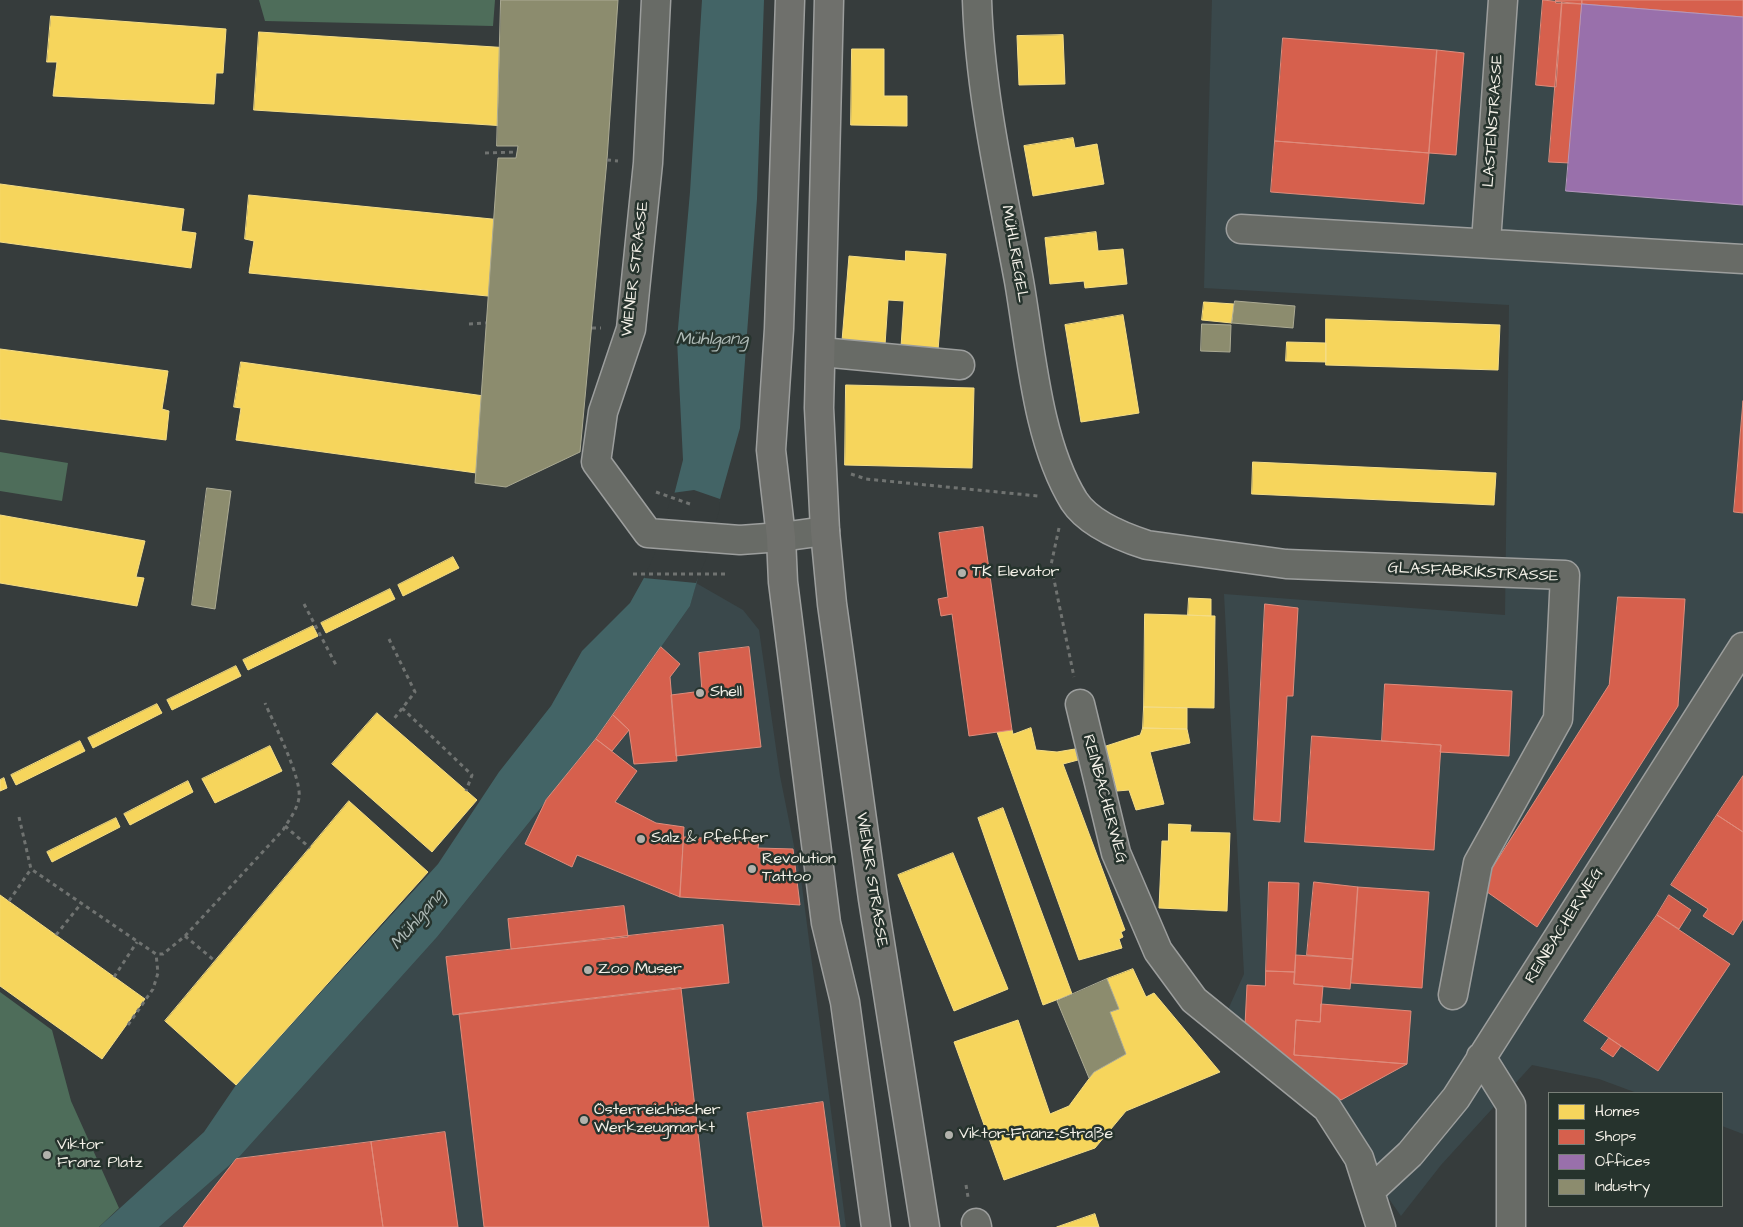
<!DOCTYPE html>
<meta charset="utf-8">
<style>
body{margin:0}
#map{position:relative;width:1743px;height:1227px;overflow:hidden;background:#363c3c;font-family:"Architects Daughter",sans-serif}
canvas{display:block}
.legend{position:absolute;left:1548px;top:1092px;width:175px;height:115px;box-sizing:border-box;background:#26332d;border:1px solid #787f78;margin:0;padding:6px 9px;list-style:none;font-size:15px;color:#f4f1e8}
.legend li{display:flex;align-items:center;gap:10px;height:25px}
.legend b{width:25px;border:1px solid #787f78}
</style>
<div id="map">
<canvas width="1743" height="1227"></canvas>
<ul class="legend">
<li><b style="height:14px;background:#f6d55c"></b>Homes</li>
<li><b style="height:14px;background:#d6604d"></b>Shops</li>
<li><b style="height:14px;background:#9970ab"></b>Offices</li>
<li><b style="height:14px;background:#8c8c6e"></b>Industry</li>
</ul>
</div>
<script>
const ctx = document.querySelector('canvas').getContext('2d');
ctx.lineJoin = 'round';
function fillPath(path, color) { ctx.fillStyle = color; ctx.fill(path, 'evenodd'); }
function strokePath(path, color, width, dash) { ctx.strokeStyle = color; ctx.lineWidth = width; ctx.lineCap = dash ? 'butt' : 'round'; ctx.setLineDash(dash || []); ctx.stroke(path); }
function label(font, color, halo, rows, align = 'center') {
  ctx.font = font + ' "Architects Daughter",sans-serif'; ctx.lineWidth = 5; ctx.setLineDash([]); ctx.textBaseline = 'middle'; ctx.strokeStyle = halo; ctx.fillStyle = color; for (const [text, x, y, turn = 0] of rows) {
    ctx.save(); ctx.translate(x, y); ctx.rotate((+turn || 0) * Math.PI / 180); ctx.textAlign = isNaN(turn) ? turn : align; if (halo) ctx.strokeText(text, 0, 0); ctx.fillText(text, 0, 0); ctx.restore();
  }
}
const built = new Path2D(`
 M1212,0h531v1134l-21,-8v-33h-85l-38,-14 -67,-14 -91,100 -40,51 -61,-87 -118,-106 22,-49 -20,-380 281,21 4,-310 -305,-17z
 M696,583l47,27 16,20 21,146 22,110 44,341h-687l81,-71 197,-219 159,-198 94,-133z`);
const green = new Path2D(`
 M259,0h236l-2,26 -228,-5z
 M0,452l68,11 -6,38 -62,-10z
 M0,992l52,38 19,71 48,107 -20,19h-99z`);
const water = new Path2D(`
 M702,0h62l-7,199 -17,229 -50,178 -94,133 -159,198 -197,219 -81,71h-60l105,-95 32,-47 202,-221 61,-92 52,-66 31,-55 48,-48 30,-54 23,-89 -6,-120 13,-148z`);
const pier = new Path2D(`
 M694,490l26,9 -1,12 -13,48 -10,24 -52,-5 13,-30 15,-55z`);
const homes = new Path2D(`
 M51,16l175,13 -3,44h-7l-2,31 -161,-8 4,-34h-10z
 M259,32l314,20 -6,42 5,1 -3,35 -315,-20z
 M1063,35l2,49 -46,1 -2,-49z
 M852,49h32v47h23v30l-56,-1z
 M1073,138l2,10 22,-4 7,40 -71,12 -9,-50z
 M0,184l184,25 -3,22 15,2 -5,35 -191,-26z
 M249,195l334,33 -6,69h-5l-1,7 -322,-31 5,-32 -9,-2z
 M1096,232l2,19 25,-2 4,35 -42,4 -1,-7 -34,3 -5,-46z
 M906,251l40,3 -8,96 -37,-3 3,-46 -16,-1 -3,45 -43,-4 7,-85 56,5z
 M1204,302l30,2 -2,19 -30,-3z
 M1123,315l16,98 -58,9 -16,-97z
 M1326,319l174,6 -2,45 -172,-5z
 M1287,342l39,1v19l-40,-1z
 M0,349l168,22 -6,38 7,2 -3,29 -166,-21z
 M241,362l286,40 -4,43 -9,1 -4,22 11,2 -1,9 -284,-39 5,-32 -7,-1z
 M846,385l128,3 -2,80 -127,-3z
 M1253,462l243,11 -2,32 -242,-11z
 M0,515l145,26 -9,36 8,1 -7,28 -137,-23z
 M453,557l6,11 -56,28 -5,-11z
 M390,589l5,10 -69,34 -5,-10z
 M1189,598l22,1v17l-23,-1z
 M1145,614l70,2 -1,92 -70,-1z
 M313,626l5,10 -70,34 -5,-10z
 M236,666l5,10 -69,34 -5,-10z
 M157,704l5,9 -69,35 -5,-10z
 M1144,707l43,1v21l-44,-1z
 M377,713l100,87 -45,52 -100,-88z
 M1031,728l5,22 21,2 18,-3 3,11 -15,4 62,166 -4,2 2,5 -4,2 3,9 -43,12 -82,-228 15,-2 1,4z
 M1143,728l44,1 3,14 -40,9 14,52 -28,6 -7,-20 -12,1 -11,-45 34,-11z
 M80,741l5,10 -69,34 -5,-10z
 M270,746l12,25 -67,32 -13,-24z
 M4,778l3,10 -7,3v-11z
 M188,781l5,11 -63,33 -6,-11z
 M349,801l79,71 -192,213 -71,-64z
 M1003,808l69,186 -29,11 -65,-187z
 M116,818l4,9 -68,35 -5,-10z
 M1169,824l22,1 -1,7 40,1 -3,78 -68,-3 3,-67h6z
 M953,853l55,136 -54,22 -56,-136z
 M0,895l145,104 -43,60 -102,-73z
 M1133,969l13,28 8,-4 66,79 -94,39 -31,37 -91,32 -50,-138 64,-22 32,94 19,-8 25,-34 32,-18 -16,-42 9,-3 -12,-30z
 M1095,1214l4,13h-42z`);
const shops = new Path2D(`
 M1543,0l19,2 -6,85 -20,-2z
 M1556,0h26v4l-26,-1z
 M1582,0h161v17l-161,-13z
 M1562,2l20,2 -12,159 -21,-1z
 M1283,38l154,12 -8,103 -154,-12z
 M1437,50l27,3 -8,102 -27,-2z
 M1275,141l154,12 -5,51 -153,-12z
 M1743,401v112l-9,-1z
 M983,527l29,203 -43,6 -17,-122 -11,2 -3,-17 10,-2 -9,-64z
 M1618,597l67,2 -7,107 -141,221 -57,-40 129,-202z
 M1265,604l33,4 -5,88h-6l-7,126 -26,-2z
 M661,647l19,17 -10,13 7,84 -43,3 -5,-34 -16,-15z
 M749,647l12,100 -85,9 -5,-61 31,-4 -3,-38z
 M1385,684l127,7 -3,65 -69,-4 1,-7 -59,-4z
 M613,715l16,15 -17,21 -16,-12z
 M1312,736l129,9 -7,105 -129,-8z
 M596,739l41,32 -22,31 41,21 28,4 -4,70 -103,-42 -5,12 -47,-23 21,-44z
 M1743,776v56l-26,-17z
 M1717,815l26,17v87l-10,16 -30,-19 5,-7 -37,-24z
 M684,837l75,4 -1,7 35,1 7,56 -120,-8z
 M1269,882l30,1 -4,89 -29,-1z
 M1314,882l44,5 -5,72 -46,-4z
 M1358,887l71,5 -7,96 -71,-5z
 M1669,895l22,15 -12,19 -22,-14z
 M624,906l4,31 -117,12 -3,-30z
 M1657,915l73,49 -72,107 -74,-50z
 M723,925l6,58 -276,32 -7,-58z
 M1296,955l57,4 -3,30 -56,-5z
 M1266,971l29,1 -1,12 29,2 -3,36 -24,-2 -2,35 113,9 -66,36 -96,-75 2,-40 18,1z
 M681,988l28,239h-225l-25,-213z
 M1321,1004l90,7 -4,53 -113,-9 2,-35 24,2z
 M1609,1038l12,8 -8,11 -12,-8z
 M823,1102l17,125h-77l-16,-114z
 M445,1132l13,95h-75l-12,-85z
 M371,1142l12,85h-200l53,-68z`);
const offices = new Path2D(`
 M1582,4l161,13v188l-177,-14z`);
const industry = new Path2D(`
 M501,0h117l-11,160 -27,292 -74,35 -31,-4 23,-325h18l2,-12h-21z
 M1235,301l60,5 -2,22 -61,-5z
 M1202,324l29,1 -1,27 -29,-1z
 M207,488l24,3 -16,118 -23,-4z
 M1107,979l12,30 -9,3 16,42 -32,18 -5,6 -32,-77z`);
const path = new Path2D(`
 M485,153l32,-1
 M607,160l11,1
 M469,324l17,-1
 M592,328h9
 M851,474l15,5 172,17
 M656,492l34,12
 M1059,528l-8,37 23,112
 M633,574h94
 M304,604l32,61
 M389,639l26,53 -22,28
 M402,708l70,67 -6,16
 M19,817l12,52 125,85h7l22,-18 98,-106c6,-10 14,-20 16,-32 3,-20 -25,-74 -34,-95
 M285,826l25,22
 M9,901l22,-32
 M56,935l24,-30
 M185,936l30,25
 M114,977l23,-35
 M128,1025l25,-36 5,-16 -2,-19
 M966,1185l2,12`);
const minor = new Path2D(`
 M656,0l-8,163 -17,166 -28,83 -7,50 52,71 92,7 41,-3 44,-6
 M977,0c3,94 25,189 42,281 12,69 18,160 55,220 15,23 48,36 73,44l139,19 279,11 -7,144 -80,144 -25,132
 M1241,229l502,30
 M1486,242l17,-242
 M821,352l139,13
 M1080,704l36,149 42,98 36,49 133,108 32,50 22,69
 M1481,1057l30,48v122
 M1370,1191l40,-37 46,-56 287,-451
 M976,1223l1,4`);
const major = new Path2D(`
 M790,0l-11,329 -8,121 10,87 2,45 43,341 19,79 31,225
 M829,0l-10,408 6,123 7,73 41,295 52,328`);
const markers = [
 [962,573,5,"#b2b2ac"],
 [700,693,5,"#b2b2ac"],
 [641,839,5,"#b2b2ac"],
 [752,869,5,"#b2b2ac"],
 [588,970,5,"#b2b2ac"],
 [584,1120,5,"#b2b2ac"],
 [949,1135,5,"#b2b2ac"],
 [47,1155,5,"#b2b2ac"]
];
const streetNames = [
 ["LASTENSTRASSE",1494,121,-86],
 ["MÜHLRIEGEL",1014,254,80],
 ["WIENER STRASSE",636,269,-83],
 ["GLASFABRIKSTRASSE",1473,573,3],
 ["REINBACHERWEG",1104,799,75],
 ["WIENER STRASSE",871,880,81],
 ["REINBACHERWEG",1565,926,-58]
];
const poiNames = [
 ["TK Elevator",972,573],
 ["Shell",710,693],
 ["Salz & Pfeffer",651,839],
 ["Revolution",762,860],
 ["Tattoo",762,878],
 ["Zoo Muser",598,970],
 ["Österreichischer",594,1111],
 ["Werkzeugmarkt",594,1129],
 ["Viktor-Franz-Straße",959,1135],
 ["Viktor",57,1146],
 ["Franz Platz",57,1164]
];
const waterNames = [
 ["Mühlgang",712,340],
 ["Mühlgang",418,920,-50]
];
fillPath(built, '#3a484b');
fillPath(green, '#4e6d5a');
fillPath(water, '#436466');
fillPath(pier, '#363c3c');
fillPath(homes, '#f6d55c');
strokePath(homes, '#f5dd86', 1);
fillPath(shops, '#d6604d');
strokePath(shops, '#df8c7c', 1);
fillPath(offices, '#9970ab');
strokePath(offices, '#b497bd', 1);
fillPath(industry, '#8c8c6e');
strokePath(industry, '#abaa93', 1);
strokePath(minor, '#9c9e9d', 31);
strokePath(major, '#9c9e9d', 31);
strokePath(path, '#707371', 3, [4, 4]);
strokePath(minor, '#686b66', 28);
strokePath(major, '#6f706c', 28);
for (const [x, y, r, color] of markers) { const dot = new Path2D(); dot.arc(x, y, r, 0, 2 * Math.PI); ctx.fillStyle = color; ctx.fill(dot); strokePath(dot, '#26332d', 2); }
label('16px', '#f4f1e8', '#26332d', streetNames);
label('16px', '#f4f1e8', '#26332d', poiNames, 'left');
label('italic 18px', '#aebab6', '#26332d', waterNames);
</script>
